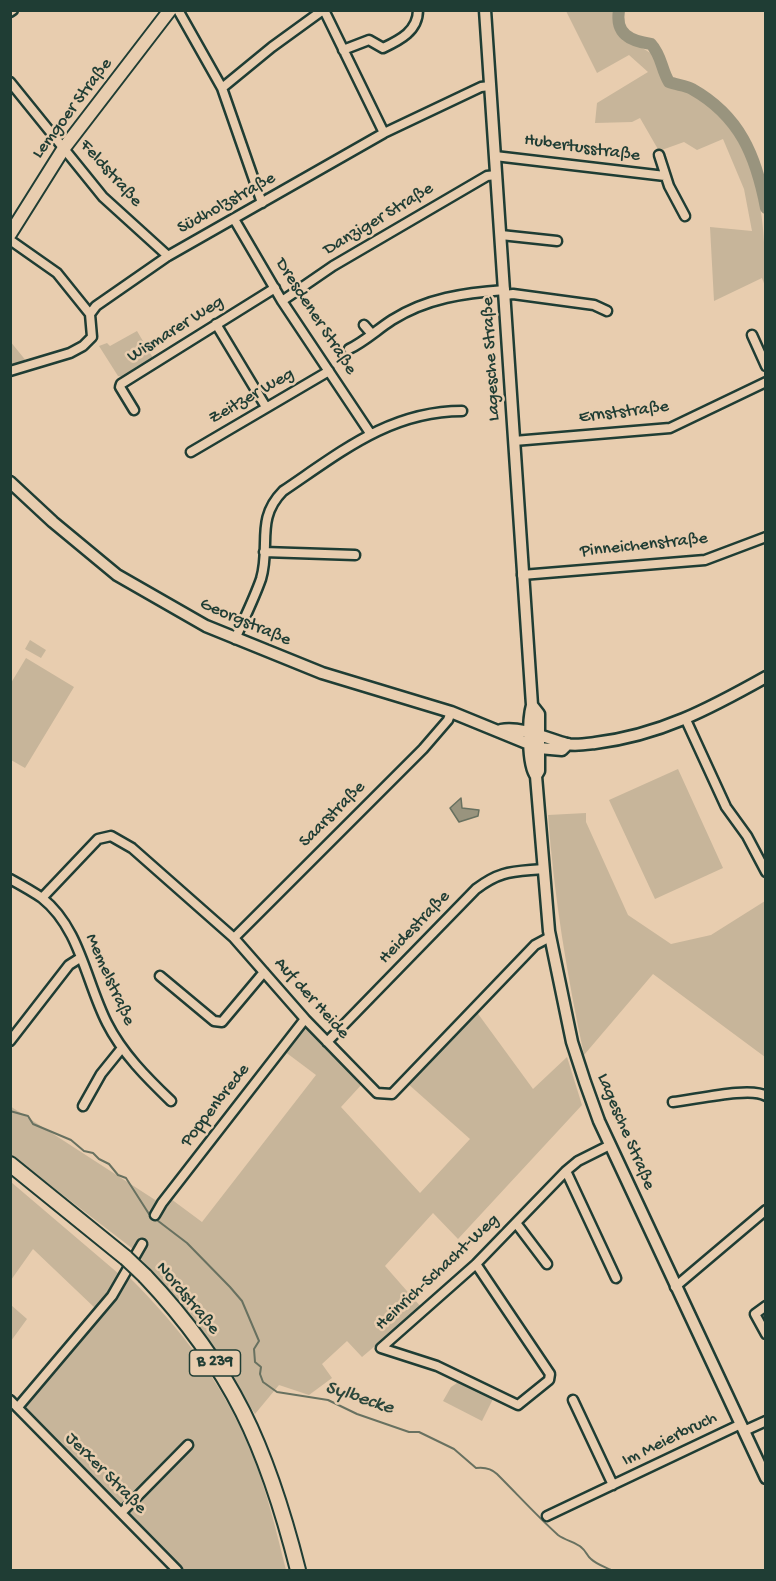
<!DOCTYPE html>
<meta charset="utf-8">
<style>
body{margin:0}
#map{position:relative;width:776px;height:1581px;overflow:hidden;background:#e8cdaf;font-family:"Gochi Hand",sans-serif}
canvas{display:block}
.frame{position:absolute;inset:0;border:12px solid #1f3d34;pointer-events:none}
</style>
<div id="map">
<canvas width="776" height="1581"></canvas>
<div class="frame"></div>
</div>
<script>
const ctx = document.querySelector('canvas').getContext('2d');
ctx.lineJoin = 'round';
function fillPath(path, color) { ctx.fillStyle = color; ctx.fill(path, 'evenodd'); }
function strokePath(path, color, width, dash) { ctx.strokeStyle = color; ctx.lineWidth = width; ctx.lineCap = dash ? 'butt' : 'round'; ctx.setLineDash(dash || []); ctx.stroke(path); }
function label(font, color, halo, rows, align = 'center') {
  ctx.font = font + ' "Gochi Hand",sans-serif'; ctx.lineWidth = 5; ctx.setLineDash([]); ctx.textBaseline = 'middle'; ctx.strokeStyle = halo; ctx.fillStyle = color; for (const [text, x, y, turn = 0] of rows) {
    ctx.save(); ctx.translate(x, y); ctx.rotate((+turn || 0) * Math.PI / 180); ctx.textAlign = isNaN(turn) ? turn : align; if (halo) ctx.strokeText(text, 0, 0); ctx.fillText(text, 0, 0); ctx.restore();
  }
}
const green = new Path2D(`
 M566,11h50l-1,10 7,19c11,4 27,9 35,19 5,8 7,18 13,27 6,2 12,1 18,3 6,2 13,10 18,14 54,42 60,119 59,183l-3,-8 -48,23 -4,-74 42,4 -8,-42 -21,-50 -26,11 -13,-8 -25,9 -19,-33 -8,4 -37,1 2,-20 51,-31 -19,-17 -32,18z
 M137,331l16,27 -30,19 -5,-1 -19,-30 8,-3 3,3z
 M10,341l17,21 -17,6z
 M30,640l16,10 -5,8 -16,-9z
 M26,658l48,29 -49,81 -14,-8v-77z
 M678,769l45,99 -68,31 -46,-99z
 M586,813v9l42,93 43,29 40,-9 54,-34v156l-112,-83 -69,81c-17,-80 -30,-158 -36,-240z
 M476,1011l57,78 34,-32 15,48 -124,134 -25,-26 -48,53 36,41 -59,50 -15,-16 -25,23 10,14 -23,17 -30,-10 -24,29 -42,-65 -80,-100 -122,-94 -1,-49 156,101 5,-8 31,23 114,-147 -32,-24 22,-26 57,58 -22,24 79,86 50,-54 -63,-56z
 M11,1182l108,92 -2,8 -21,27 -63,-60 -22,31z
 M129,1277c51,51 95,107 122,175 16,38 25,79 35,118h-104l-164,-163z
 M11,1305l16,14 -16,22z
 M460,1381l34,16 -12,24 -39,-20 8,-14z`);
const water = new Path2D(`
 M461,798l1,10 17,2 -1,6 -19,6 -9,-14z`);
const stream = new Path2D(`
 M10,1111l18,5 5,8 38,16 13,11 9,2 6,6 10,5 9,11 8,3 23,36 38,29 43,44 12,14 17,40 -5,8 1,13 6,5 -1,7 3,8 14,10 51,8 29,14 52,18h10l35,17 22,19c8,-1 15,0 21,6 21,21 40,42 61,61 8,6 18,7 24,13 4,3 5,8 9,11 5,5 14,8 20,11`);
const river = new Path2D(`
 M619,10c-4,24 11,31 32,34 11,12 10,25 18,38 7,3 17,3 23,7 48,27 64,67 74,119`);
const minor = new Path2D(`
 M178,10l44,78 40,115
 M324,10l60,123
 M10,12l3,-2
 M343,50l26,-10 14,8c17,-8 35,-17 35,-38
 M10,82l93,115 65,59
 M222,88l50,-41 51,-37
 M659,155l10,31 16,30
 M495,156l170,20
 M234,219l48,82 88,132
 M501,235l56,6
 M10,240l47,33 33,41
 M505,295l8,-1 81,11 13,6
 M282,301l51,-35 154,-90 9,-1
 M216,324l50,83
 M364,325l7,8
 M752,335l14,31
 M349,349c15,-7 29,-20 43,-29 35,-22 72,-27 113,-30
 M10,371l60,-18 13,-7 9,-9 -2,-23 6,-8 72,-50 216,-123 97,-46 9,-1
 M134,410l-14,-23 1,-3 154,-96
 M514,441l156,-13 96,-46
 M191,452l138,-81
 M264,552l91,3
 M522,575l183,-15 61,-23
 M235,639c9,-20 19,-40 26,-60 10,-33 -6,-60 22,-88 58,-39 107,-80 179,-80
 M686,720l40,87 21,29 19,36
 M10,879c11,6 22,12 32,19 38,30 44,84 65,125 15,30 40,55 64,78
 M42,898l56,-59 13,-3 21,12 102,90 71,81 72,74 15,1 143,-149 15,-8
 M234,938l189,-189 25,-29 3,-8
 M160,976l54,45 8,1 42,-50
 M10,1041l59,-76 11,-7
 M327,1042l149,-153c25,-19 37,-17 67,-20
 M673,1102c21,-2 78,-16 93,-6
 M83,1106l18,-32 21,-26
 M566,1171l50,107
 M155,1215l7,-12 143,-184
 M516,1223l31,41
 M476,1264l74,110 -1,6 -31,25 -81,-39 -56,-18 95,-84 90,-93 12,-10 32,-16
 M675,1287l91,-77
 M766,1306l-11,8 11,20
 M10,1400l167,170
 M573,1400l40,85
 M18,1407l94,-111 30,-52
 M744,1431l22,-10
 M121,1513l67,-68
 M547,1516l194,-92`);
const tertiary = new Path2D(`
 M485,10l47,695c-4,14 -5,60 4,71l13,155 23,111 13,40 14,39 167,357
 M10,482l43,40 64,53 89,51 116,47 129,39 88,36 23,2 6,-6
 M532,705l7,9v57l-3,5
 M501,730c20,-4 47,9 66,14 8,2 20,0 28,-1 65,-8 114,-34 171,-66`);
const secondary = new Path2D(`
 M10,234l54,-86 106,-138`);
const primary = new Path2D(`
 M10,1164l116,94
 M145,1276c88,93 122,172 153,294`);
const primaryBridge = new Path2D(`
 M126,1258l19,18`);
const shields = [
 [215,1363,51]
];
const shieldNames = [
 ["B 239",215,1363]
];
const streetNames = [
 ["Lemgoer Straße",73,109,-53],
 ["Hubertusstraße",582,149,8],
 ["Feldstraße",110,174,48],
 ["Südholzstraße",227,204,-29],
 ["Danziger Straße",379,220,-31],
 ["Dresdener Straße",315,317,57],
 ["Wismarer Weg",176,330,-32],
 ["Lagesche Straße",492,359,-93],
 ["Zeitzer Weg",252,397,-30],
 ["Ernststraße",624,413,-7],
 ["Pinneichenstraße",644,546,-6],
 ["Georgstraße",245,623,23],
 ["Saarstraße",333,815,-45],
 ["Heidestraße",415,928,-46],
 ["Memelstraße",109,980,66],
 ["Auf der Heide",311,999,48],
 ["Poppenbrede",216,1106,-52],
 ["Lagesche Straße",625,1132,67],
 ["Heinrich-Schacht-Weg",438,1273,-43],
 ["Nordstraße",187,1299,50],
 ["Im Meierbruch",670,1440,-26],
 ["Jerxer Straße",105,1474,45]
];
const waterNames = [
 ["Sylbecke",359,1399,18]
];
fillPath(green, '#c7b59a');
fillPath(water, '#99947e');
strokePath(water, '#687160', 1.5);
strokePath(stream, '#687160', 2);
strokePath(river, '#99947e', 12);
strokePath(minor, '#1f3d34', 13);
strokePath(tertiary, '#1f3d34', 15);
strokePath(secondary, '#1f3d34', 16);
strokePath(primary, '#1f3d34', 18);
strokePath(minor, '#e8cdaf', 8);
strokePath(tertiary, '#e8cdaf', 10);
strokePath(secondary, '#e8cdaf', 12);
strokePath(primary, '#e8cdaf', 14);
strokePath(primaryBridge, '#1f3d34', 18, []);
strokePath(primaryBridge, '#e8cdaf', 14);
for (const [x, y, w] of shields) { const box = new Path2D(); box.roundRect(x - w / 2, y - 13, w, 26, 4.5); ctx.fillStyle = '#e8cdaf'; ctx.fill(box); strokePath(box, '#1f3d34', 1.5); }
label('bold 16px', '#1f3d34', null, shieldNames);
label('18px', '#1f3d34', '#e8cdaf', streetNames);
label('italic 20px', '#2b463b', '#e8cdaf', waterNames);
</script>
